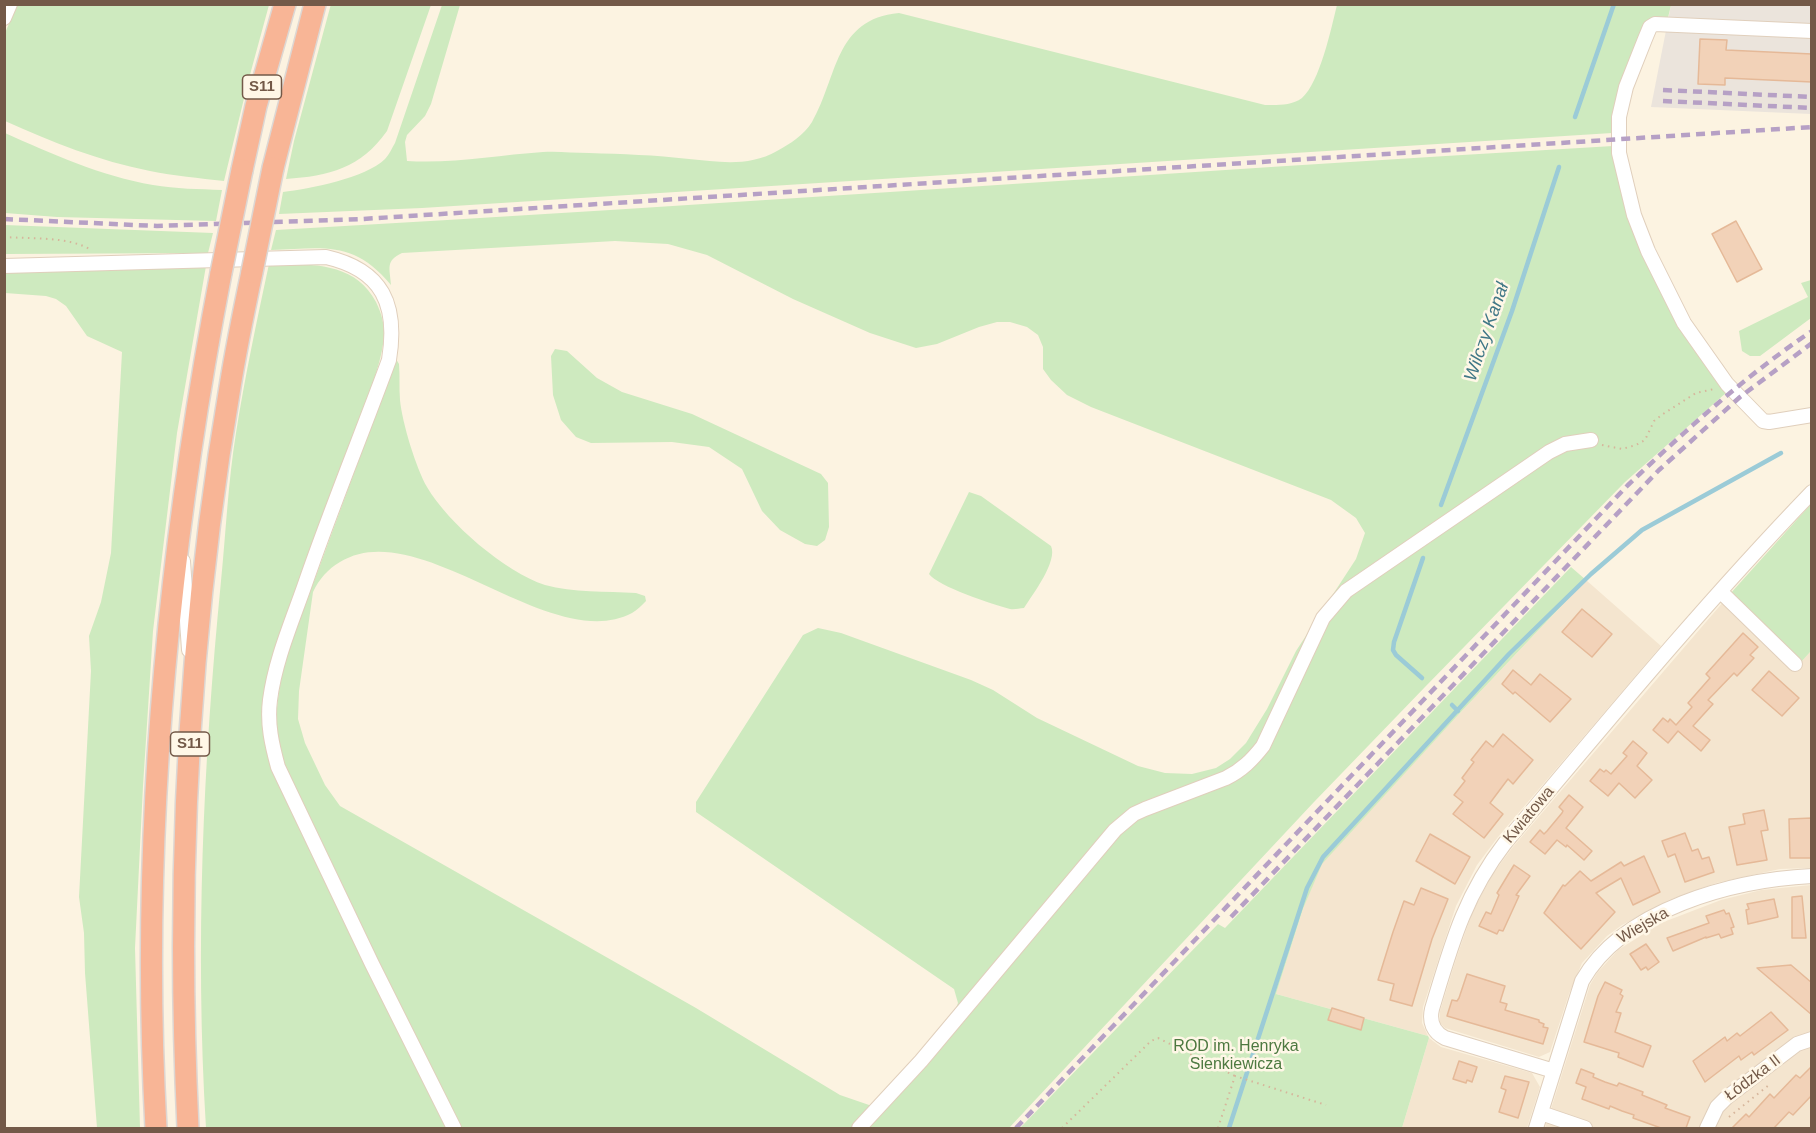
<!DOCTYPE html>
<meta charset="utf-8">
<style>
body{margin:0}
#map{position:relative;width:1816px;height:1133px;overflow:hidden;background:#fcf3e1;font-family:Helvetica,sans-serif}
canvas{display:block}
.frame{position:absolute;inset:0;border:6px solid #735948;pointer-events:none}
</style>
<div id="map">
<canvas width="1816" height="1133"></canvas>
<div class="frame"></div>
</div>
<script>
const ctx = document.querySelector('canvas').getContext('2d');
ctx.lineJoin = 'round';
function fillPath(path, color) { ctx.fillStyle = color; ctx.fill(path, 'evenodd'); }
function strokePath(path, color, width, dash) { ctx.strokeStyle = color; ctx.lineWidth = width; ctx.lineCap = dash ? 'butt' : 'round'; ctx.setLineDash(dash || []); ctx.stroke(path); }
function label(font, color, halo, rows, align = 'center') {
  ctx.font = font + ' Helvetica,sans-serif'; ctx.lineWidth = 5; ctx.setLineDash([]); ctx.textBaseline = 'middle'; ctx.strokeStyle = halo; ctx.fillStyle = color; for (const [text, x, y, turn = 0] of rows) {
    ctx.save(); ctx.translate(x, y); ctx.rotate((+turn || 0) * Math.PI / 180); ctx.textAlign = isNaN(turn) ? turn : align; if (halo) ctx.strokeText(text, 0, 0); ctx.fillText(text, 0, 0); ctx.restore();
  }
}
const residential = new Path2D(`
 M1586,580l75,66 -163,191 -21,28 -21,41 -33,101 -1,16 6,13 -152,-42 27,-85 18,-45 139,-151z
 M1730,594l72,67 9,-10v217l-31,1 -64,14 -47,17 -47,25 -15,11 -25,27 -13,31 -19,58 -11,5 -94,-29 -5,-5v-12l16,-52 16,-46 20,-38 20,-27z
 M1811,885v243h-266l45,-143 7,-12 21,-23 43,-27 60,-23 40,-10z
 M1429,1038l12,9 91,26 8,14 -13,41h-125z`);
const industrial = new Path2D(`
 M1671,5h140v109l-160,-7z`);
const green = new Path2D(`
 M331,4l100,1 -44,126c-26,37 -58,45 -101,48l8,-38z
 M17,5h252l-21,77 -24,99c-25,-3 -50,-5 -74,-10 -51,-10 -98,-29 -145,-50v-88z
 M442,5h18l-29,99 -6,12 -18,19 -2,7 2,19c45,3 91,-6 136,-9 15,-1 30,1 46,1 33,1 66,2 100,6 30,3 60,8 88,-8 13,-7 27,-16 35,-29 26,-45 22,-103 87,-109l366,92c12,0 26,1 37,-7 18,-16 29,-69 35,-93h334l-4,17 -17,-2 -37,93 -1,20 -1190,75 -143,6 4,-22c26,-3 83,-14 102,-33 4,-4 7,-11 10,-16z
 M5,133c47,21 96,43 148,52 23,4 46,4 69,5l-6,31 -159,-4 -52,-4z
 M1613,146l8,45 106,201 -102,90 -200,205 -111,115 -305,326h-549l-171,-350c-5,-17 -12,-34 -12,-51 -2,-22 4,-45 8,-67l111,-301 3,5c1,12 0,24 1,36 2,22 16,68 27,87 21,36 78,85 118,98 28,8 61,6 91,8l9,3 1,5c-4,4 -9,9 -14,12 -81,43 -213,-100 -292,-51 -12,7 -21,17 -27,30l-14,99 -1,28 7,24 20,42 15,21 356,202 144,87 32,11 80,-88 6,-15 -4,-14 -258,-177v-10l107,-167 15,-7 23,5 130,47 22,10 44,28 101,48 27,7 27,1 24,-6 14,-9 16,-16 21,-34 29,-58 60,-92 9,-26 -9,-15 -25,-18 -240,-93 -24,-12 -16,-15 -8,-11v-22l-5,-12 -11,-8 -17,-5h-13l-18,5 -42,17 -21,4 -46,-15 -77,-34 -86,-44 -39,-11 -53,-3 -213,12c-17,8 -12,15 -11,32 -37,-45 -67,-37 -120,-35l5,-20c446,-25 891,-58 1337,-84z
 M5,225l208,8 -5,20 -203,1z
 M269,264c39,0 86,-3 107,38 5,10 9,23 8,35 -2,19 -8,37 -14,54l-98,267 -10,52 4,40 7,20 173,358h-240c-11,-182 -3,-365 15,-547 5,-49 7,-99 15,-148 9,-57 21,-113 33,-169z
 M206,266l-29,167 -24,198 -10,155 -8,162 5,180h-43l-12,-155 -1,-40 -5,-36 12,-226 -2,-35 12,-34 10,-49 11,-201 -35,-16 -21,-30 -10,-7 -10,-3 -41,-3 -1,-20z
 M1811,280v38l-51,38h-10l-8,-5 -3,-20 69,-34 -7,-14z
 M555,349l12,2 30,27 25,14 70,22 129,60 7,9 1,44 -4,13 -8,6 -12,-2 -25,-14 -18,-19 -20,-42 -33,-22 -37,-5 -81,1 -15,-6 -15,-17 -8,-25 -2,-39z
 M969,492l12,4 70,50c7,15 -18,48 -27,62 -5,0 -9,2 -14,1 -16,-4 -73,-23 -81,-35z
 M1811,504v147l-9,10 -72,-67z
 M1571,567l15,13 -126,133 -138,151 -19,45 -27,85 152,42 1,2 -27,90h-382l198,-204 7,4z`);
const stream = new Path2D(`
 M1575,117l39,-113
 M1441,505l71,-194 47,-144
 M1422,678l-26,-23 -3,-5 1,-8 29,-84
 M1452,705l6,6
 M1229,1128l78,-240 16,-31 186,-203 82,-80 51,-44 139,-77`);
const building = new Path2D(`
 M1700,39l27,1 -1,10 86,4v28l-87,-4v7l-27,-1z
 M1736,221l26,48 -25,13 -25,-48z
 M1582,609l30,25 -20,23 -30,-25z
 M1743,633l15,14 -8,8 4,3 -17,18 -3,-3 -26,27 5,4 -20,22 17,14 -9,11 -23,-20 -10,12 -15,-13 10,-12 5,4 2,-3 6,6 16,-18 -4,-4 22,-25 -4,-4z
 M1513,670l18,15 9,-11 31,25 -21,23 -35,-30 -2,2 -11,-10z
 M1769,671l30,27 -17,18 -30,-26z
 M1503,734l30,26 -20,24 -5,-5 -18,24 13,11 -19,24 -31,-24 10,-12 -9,-7 11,-14 -3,-3 12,-16 -3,-2 15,-19 7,6z
 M1633,741l14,12 -10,13 15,14 -17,18 -16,-15 -11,13 -18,-15 10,-12 4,3 2,-2 5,4 16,-18 -4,-3z
 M1569,795l14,12 -17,21 26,23 -8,9 -17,-15 -1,2 -9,-7 -12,14 -15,-12 10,-12 4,4 3,-3 15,-18 1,-2 -4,-4z
 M1764,810l4,20 -7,1 6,29 -30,5 -8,-38 16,-3 -2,-10z
 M1812,818v40h-22l-1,-39z
 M1685,833l7,18 6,-2 4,10 7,-2 5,15 -29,10 -10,-28 -7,3 -6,-16z
 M1430,834l40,23 -15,27 -39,-23z
 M1644,856l16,36 -27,13 -12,-27 -25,15 19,19 -34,37 -37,-36 19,-28 2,1 15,-15 11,10 30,-19 3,4z
 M1514,865l16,11 -14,19 3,1 -16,35 -4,-1 -2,4 -18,-8 7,-14 5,2 8,-19 -2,-2z
 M1421,888l27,11 -16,40 -20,67 -22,-6 4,-16 -16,-4 15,-48 11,-31 10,4z
 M1802,896l4,42h-14v-41z
 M1774,899l4,18 -30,7 -2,-14 3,-1 -2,-5z
 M1724,910l2,4 3,-1 5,14 -3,1 2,6 -12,4 -2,-4 -13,4v-1l-33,14 -6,-13 42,-15 -3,-7z
 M1646,944l13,18 -11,8 -2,-3 -5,3 -11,-16z
 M1791,965l21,18v32l-55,-47z
 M1467,974l38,12 -5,16 7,2 -2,6 34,10v2l5,2 -1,3 5,1 -5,16 -96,-28 5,-16 5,1 2,-3z
 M1605,982l17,8 -2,4 3,2 -7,16 5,1 -6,19 36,14 -8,21 -25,-10 1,-4 -35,-11 14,-46z
 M1332,1008l32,10 -3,12 -33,-10z
 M1771,1012l17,18 -34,25 -2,-3 -11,8 -2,-4 -34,26 -12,-21 32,-24 2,4 10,-8 3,3z
 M1459,1061l18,6 -5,15 -5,-2 -1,3 -13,-4z
 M1812,1066v29l-19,20 -4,-3 -15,16h-42l14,-14 3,3 21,-23 4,4 22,-23 4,3z
 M1581,1069l13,5 -1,3 12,5 12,4 2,-3 24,9 -1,3 25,10 -2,3 25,9 -4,11h-25l-28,-10 1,-3 -12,-4 -12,-5 -1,3 -27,-10 4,-12 -10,-4z
 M1505,1076l24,6 -11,36 -19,-6 7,-22 -5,-2z`);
const path = new Path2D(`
 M4,237c26,2 65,-1 87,13
 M1602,445l20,4 14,-4 9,-5 9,-19 9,-7 33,-21 18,-4
 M1729,1117l40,-32
 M1062,1128l89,-87 7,-3 77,38
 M1218,1128l17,-52 91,29`);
const minor = new Path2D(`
 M4,18l6,-14
 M1812,31l-157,-7 -5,3 -5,12 -19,48 -7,30v36l15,62 14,36 36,72 43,61 36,37 6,1 43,-7
 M4,266l322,-9c57,13 72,48 63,103 -28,76 -59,151 -85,227 -13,37 -29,74 -34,113 -3,24 2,45 8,67l94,197 82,164
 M183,561l6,89
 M1721,592l74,72
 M1554,1071l-109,-33c-12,-6 -16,-16 -13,-29 19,-63 32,-113 73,-166 100,-119 199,-239 307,-351
 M1541,1113l44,15
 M859,1128l62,-67 194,-231 19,-16 11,-5 81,-31c16,-8 26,-18 37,-32l60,-128 23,-27 203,-139 16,-8 26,-4
 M1536,1128l46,-147c41,-72 151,-101 230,-105
 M1707,1128l10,-21 9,-9 71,-54 15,-5`);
const highway = new Path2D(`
 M273,168l42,-164
 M242,170l14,-64 29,-102
 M156,1128c-16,-286 11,-574 65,-855
 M188,1128c-12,-246 0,-497 42,-741 6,-38 14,-77 22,-115`);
const rail = new Path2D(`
 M1663,90l149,7
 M1663,101l149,7
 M4,219l153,7 205,-7 1450,-92
 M1231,917l428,-447 81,-73 72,-54
 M1016,1128l612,-643c58,-55 117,-109 184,-154`);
const highwayBridge = new Path2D(`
 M252,272l21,-104
 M221,273l21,-103`);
const shields = [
 [262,87,39],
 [190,744,39]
];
const shieldNames = [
 ["S11",262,87],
 ["S11",190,744]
];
const streetNames = [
 ["Kwiatowa",1529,815,-50],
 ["Wiejska",1643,926,-30],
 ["Łódzka II",1753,1078,-37]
];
const parkNames = [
 ["ROD im. Henryka",1236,1047],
 ["Sienkiewicza",1236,1065]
];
const waterNames = [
 ["Wilczy Kanał",1487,332,-71]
];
fillPath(residential, '#f4e5cf');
fillPath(industrial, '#ebe4dc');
fillPath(green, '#ceeabf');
strokePath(stream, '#9bcbd7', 4.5);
fillPath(building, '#f2d2b8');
strokePath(building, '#e5b998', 1.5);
strokePath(minor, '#e0cfbc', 16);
strokePath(highway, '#ddd7d3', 24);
strokePath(path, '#d6b59b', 2, [1.5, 4.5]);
strokePath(minor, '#fff', 14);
strokePath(highway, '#f8b596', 21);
strokePath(rail, '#b6a0c5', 4.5, [9, 6]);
strokePath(highwayBridge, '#ddd7d3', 24, []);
strokePath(highwayBridge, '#f8b596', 21);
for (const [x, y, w] of shields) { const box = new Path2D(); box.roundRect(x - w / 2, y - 12, w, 24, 4.5); ctx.fillStyle = '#fff7e7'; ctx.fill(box); strokePath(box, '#735948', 1.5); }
label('bold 15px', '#735948', null, shieldNames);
label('16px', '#735948', '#fff7e7', streetNames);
label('16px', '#4d7940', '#fff7e7', parkNames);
label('italic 18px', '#417887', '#fff7e7', waterNames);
</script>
